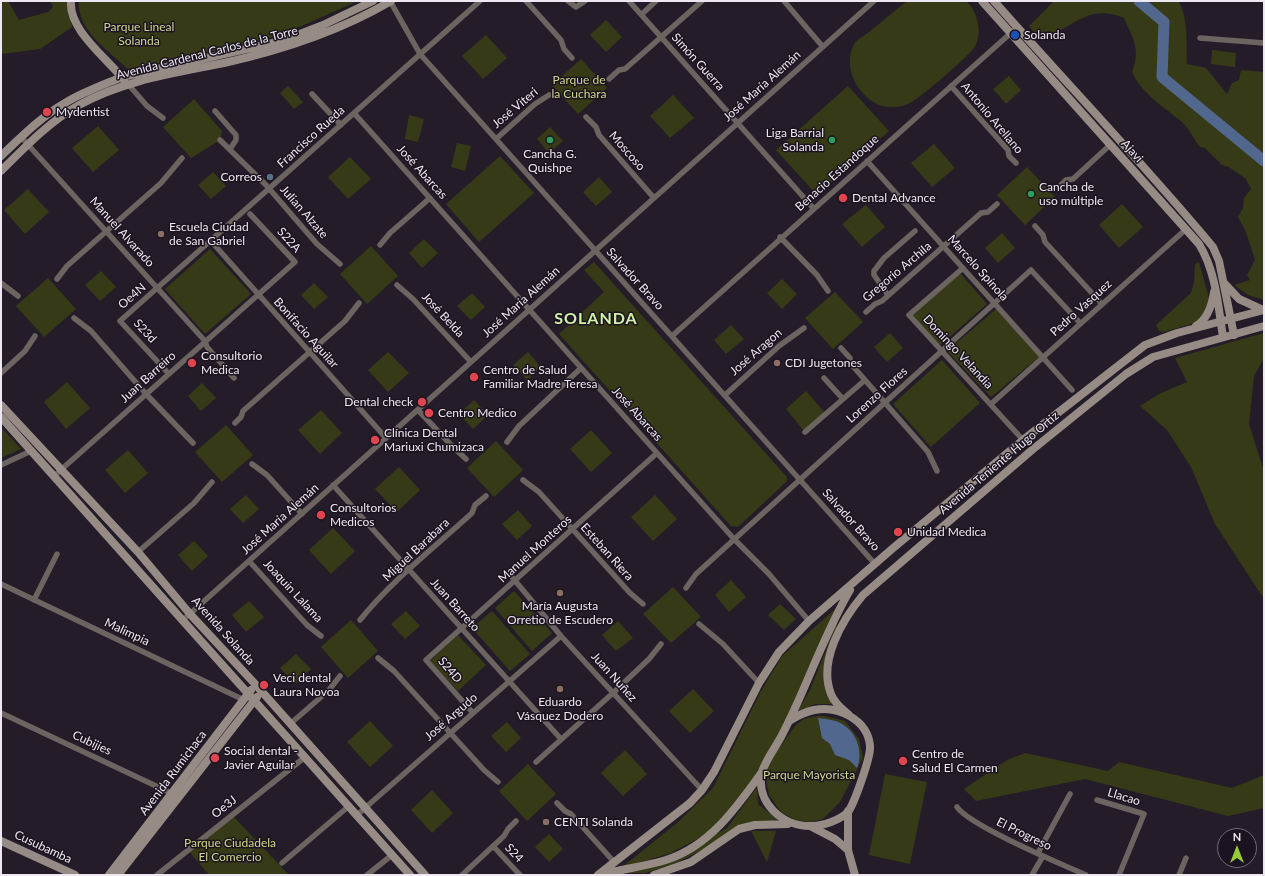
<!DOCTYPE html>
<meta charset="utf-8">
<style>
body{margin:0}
#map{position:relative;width:1265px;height:876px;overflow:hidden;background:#241d29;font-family:Lato,sans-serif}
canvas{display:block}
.frame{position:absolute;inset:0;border:2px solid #ede8f1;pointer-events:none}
.north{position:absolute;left:1217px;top:828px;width:40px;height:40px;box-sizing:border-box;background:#1b1420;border:1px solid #6f6974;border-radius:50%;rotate:0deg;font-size:11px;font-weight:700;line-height:16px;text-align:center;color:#ede8f1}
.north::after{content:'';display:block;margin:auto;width:14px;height:18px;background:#98cb37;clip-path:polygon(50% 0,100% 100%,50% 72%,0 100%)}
</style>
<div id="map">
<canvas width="1265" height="876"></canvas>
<div class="frame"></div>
<div class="north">N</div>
</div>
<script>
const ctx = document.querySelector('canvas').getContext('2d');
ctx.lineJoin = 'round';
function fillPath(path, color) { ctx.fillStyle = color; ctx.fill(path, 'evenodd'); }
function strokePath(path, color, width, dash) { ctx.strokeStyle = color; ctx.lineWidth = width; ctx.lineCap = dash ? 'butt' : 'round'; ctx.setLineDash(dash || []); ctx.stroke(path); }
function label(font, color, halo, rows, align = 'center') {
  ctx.font = font + ' Lato,sans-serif'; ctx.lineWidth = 3; ctx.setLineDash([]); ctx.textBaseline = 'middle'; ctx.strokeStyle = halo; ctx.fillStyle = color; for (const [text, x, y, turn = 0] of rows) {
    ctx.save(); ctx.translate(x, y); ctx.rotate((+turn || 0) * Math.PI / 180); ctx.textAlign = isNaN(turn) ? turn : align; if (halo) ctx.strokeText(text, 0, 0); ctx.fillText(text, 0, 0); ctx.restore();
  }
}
const green = new Path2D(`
 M8,1l11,19 29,-8 5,-5 -3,-6h16l6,26 -32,22 -39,5v-51z
 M79,1h279l-79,35 -150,34c-20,-19 -52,-39 -50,-69z
 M907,1h59c12,10 17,34 8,47 -6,9 -55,51 -64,55 -4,2 -11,4 -15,4 -14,1 -25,-5 -34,-16 -10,-12 -16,-33 -6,-48 3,-4 10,-8 14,-11 13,-10 25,-21 38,-31z
 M1054,1h124c11,17 8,43 9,63l19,4 21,26 5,-11 7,-3 2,-10 23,2v228l-16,-5 -14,-10 16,-5 -3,-5 8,-15 -9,-28 -8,-15 5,-9 1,-10 7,-9 -5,-10 -17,-12 -7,-2 -17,-17 -5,-1c-6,-7 -11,-19 -18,-25 -18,-15 -41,-29 -50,-50 9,-23 1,-33 -8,-54 -39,-16 -52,14 -85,20l-10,-12z
 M606,20l16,17 -16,15 -16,-17z
 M486,35l21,23 -24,21 -21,-23z
 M1212,50l24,3 -1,14 -24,-3z
 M581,59l26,29 -29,26 -26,-29z
 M1009,76l12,14 -15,14 -13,-15z
 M288,86l15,16 -9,7 -14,-16z
 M848,86l41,45 -72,64 -41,-45z
 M673,95l21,23 -24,20 -20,-22z
 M194,99l28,32 -2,9 -29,18 -28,-31z
 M409,115l15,4 -6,23 -13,-3z
 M98,126l21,24 -26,22 -21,-24z
 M550,127l13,14 -14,12 -12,-14z
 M457,143l14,3 -6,25 -14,-4z
 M934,144l21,24 -23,19 -21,-24z
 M500,156l34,37 -55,49 -33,-38z
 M350,157l21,22 -23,20 -20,-22z
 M1027,167l28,30 -30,28 -28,-30z
 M213,172l13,14 -15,13 -13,-14z
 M599,177l13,15 -16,14 -13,-14z
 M28,189l21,23 -24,22 -21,-24z
 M1122,204l21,23 -24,21 -20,-23z
 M866,205l19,22 -23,20 -20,-23z
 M1002,233l13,15 -17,15 -13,-15z
 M424,239l14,14 -16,15 -13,-15z
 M371,246l27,30 -31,28 -27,-30z
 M210,249l41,45 -46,40 -40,-45z
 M594,262l193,215v4l-49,46 -7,-1 -172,-192 45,-42 -20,-22z
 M1199,262l10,36 -4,14 -7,10 -35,10 -4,-1 -3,-6 35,-32 3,-11 1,-18z
 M101,271l15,16 -16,14 -15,-16z
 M960,273l27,31 -49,43 -27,-30z
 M48,278l28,31 -32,28 -28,-31z
 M782,279l15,15 -15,15 -15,-16z
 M314,283l14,14 -14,12 -13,-14z
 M835,292l28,30 -30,27 -28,-31z
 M472,293l13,14 -14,13 -14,-14z
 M996,309l43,48 -48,40 -44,-46z
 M731,325l13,14 -18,15 -12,-14z
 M890,333l13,15 -16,14 -13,-15z
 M1264,333v25l-10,18 -5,48 15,47v128l-49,-75 -24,-57 -24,-37 -27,-24 19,-12 28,-12 -12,-24z
 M388,352l21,21 -21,19 -20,-22z
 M528,352l13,15 -14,13 -14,-15z
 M942,360l38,43 -49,44 -38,-43z
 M67,382l23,26 -24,21 -22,-27z
 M202,383l14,15 -15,13 -13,-15z
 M806,391l20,23 -21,18 -19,-23z
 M474,400l14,15 -15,14 -14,-15z
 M321,410l21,23 -22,21 -22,-24z
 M226,425l27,30 -31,27 -27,-30z
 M1,427l20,22 -20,9z
 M591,430l21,23 -21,19 -21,-23z
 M496,441l27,29 -29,27 -27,-29z
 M128,450l20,23 -23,20 -20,-23z
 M399,467l21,23 -23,22 -22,-23z
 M246,495l13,14 -16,14 -13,-14z
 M655,495l22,24 -24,22 -22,-24z
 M518,510l14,16 -15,14 -15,-16z
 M333,528l22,23 -24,23 -22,-24z
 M194,541l14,15 -16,15 -14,-16z
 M731,580l15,17 -17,15 -14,-17z
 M673,587l28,30 -30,26 -28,-29z
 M514,591l38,42 -20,18 -37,-43z
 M249,601l15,16 -18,15 -14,-17z
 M780,604l16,15 -12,11 -16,-15z
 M841,604l-74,155 -22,35 -37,39 -37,20 -50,15 56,-45 36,-35 47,-95 22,-37z
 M406,611l14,15 -15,13 -14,-15z
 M492,611l38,43 -20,17 -38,-43z
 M839,617l-15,58 8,29h-17l-17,7 12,-21z
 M351,620l27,31 -30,27 -27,-31z
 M618,621l15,17 -17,13 -14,-16z
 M458,635l28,30 -28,26 -28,-30z
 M296,654l15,15 -16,15 -15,-16z
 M693,689l21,22 -24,22 -21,-22z
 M816,716h9l20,5 14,18 4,19 -23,44 -17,17 -13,3 -15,-2 -14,-8 -12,-17 -4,-23 14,-24 17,-23 8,-6z
 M370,721l23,25 -23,21 -23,-25z
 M507,722l14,16 -15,14 -15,-16z
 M625,750l22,24 -24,22 -22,-23z
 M1025,753l83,18 11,-9 113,26 32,-13v33l-36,8 -143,-37 -109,22 -12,-12 43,-29z
 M528,764l28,30 -29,27 -28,-30z
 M885,774l42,8 -17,82 -41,-9z
 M757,787l1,17 20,16 -18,1 -90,45 -25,7h-16l7,-5 64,-25 27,-15z
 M432,790l21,23 -21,20 -21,-23z
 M232,815l57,60h-80l-22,-26z
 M751,831h25l-9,31z
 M549,834l14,15 -14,13 -14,-15z`);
const water = new Path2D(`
 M818,718c9,1 20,2 27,8 13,9 18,28 12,42l-8,-8 -14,-5 -5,-11 -8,-6z`);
const river = new Path2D(`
 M1139,1l25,21 -2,55 102,84`);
const street = new Path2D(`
 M390,1l30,53 455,510
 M526,1l35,39 3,9 8,9
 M568,1l8,6 9,-6
 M629,1l185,208
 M784,1l39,46
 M642,14l14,-13
 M1200,38l64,5
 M609,79l10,-9 6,-1 77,-68
 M128,84l19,22 16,12
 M951,86l57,64 1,6 7,7
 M312,94l29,31
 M215,111l21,24v5l-6,9
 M354,113l303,340 77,86 35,35 40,47
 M586,117l10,10 3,8 55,63
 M22,138l183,203 2,6 27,31
 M496,139l39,-35 14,-9
 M220,140l46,45 51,59 23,20
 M867,161l205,229
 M1057,189l9,-9 7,-1 37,-34
 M1035,226l8,9 2,7 57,62
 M780,237l37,38 11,16
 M211,241l175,197
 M380,245l10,-12 40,-35
 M963,268l-54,47 114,125
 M57,279l10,-13 94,-83 21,-25
 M1,283l17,13
 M397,285l16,14 58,63
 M888,295l-14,-20v-4l10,-13 31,-27
 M866,312l9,-8 7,-3 99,-88 7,-1 9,-8
 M74,318l17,13 55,63 47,49
 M672,336l341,-305
 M841,348l9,10 1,6 77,88 9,19
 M1,373l24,-22 10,-15
 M169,374l-49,-53 360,-320
 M824,378l19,21
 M725,395l54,-49 25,-18
 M991,404l194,-174
 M418,410l33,35 15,14
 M235,423l6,-6 2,-6 102,-90 14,-18
 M805,432l60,-52
 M507,442l12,-16 62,-58
 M252,464l15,11 35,39
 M1,465l30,-14
 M54,476l241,-214 -45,-48
 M523,480l16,12 91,101 13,11
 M333,485l228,254
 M138,552l56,-49 18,-21
 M249,561l58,64 14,11
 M512,577l49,59 141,154
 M1,584l243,116
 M686,588l10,-14 335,-304 49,53
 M34,600l23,-46
 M183,620l691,-619
 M360,620c31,-39 75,-73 112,-107l3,-8 11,-9
 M699,624l24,20 36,39
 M378,658l16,13 90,99 14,12
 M1,713l172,81
 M473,713l-47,-53 231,-207
 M290,724l39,-34 11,-14
 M536,762l77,-69 36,-34 12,-15
 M1097,800l47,14 -25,61
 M557,803l8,8 6,3 44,49
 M957,807c13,19 104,57 129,68
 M357,815l204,-179
 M493,846l27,29
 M1038,853l32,-59
 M282,863l67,-57
 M157,875l148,-118
 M367,875l25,-20
 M462,875l42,-39 4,-7 8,-8
 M1032,875l11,-19
 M1179,875l7,-17`);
const secondary = new Path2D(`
 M71,1c-3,29 37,58 53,79
 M982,1l217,243c17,28 19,61 24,93
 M994,1c73,83 149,162 219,246l6,14 15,74
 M1,156c20,-19 41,-40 64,-53 18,-11 38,-18 57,-26l160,-36 41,-16 50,-24
 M1,171c24,-24 49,-50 78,-66 45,-25 96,-32 145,-42 58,-13 116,-32 167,-62
 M1225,284l14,15 24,11
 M1196,326c12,-7 16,-21 18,-34
 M1,405l137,147 52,62 66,71 169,190
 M1,417l409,458
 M849,715c-7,-6 -15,-12 -18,-21 -13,-33 11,-74 32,-99l169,-145 94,-76 27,-17 111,-31
 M789,721c8,-5 15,-9 25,-11 24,-5 54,10 56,36 1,11 -16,58 -22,66 -8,8 -25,14 -36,14 -29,1 -57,-23 -50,-54 3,-11 15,-27 20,-37 25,-48 41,-99 68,-145
 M848,811v39l7,25
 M812,827l23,12 13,11
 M1,841l74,34
 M603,874c21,-5 43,-8 63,-14 44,-14 71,-53 96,-88
 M109,875l142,-185
 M118,875l139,-178
 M598,875l92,-72 12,-13 12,-18 45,-89 20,-31 30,-31 83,-72 131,-109 122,-95 32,-12 87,-23
 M654,875l37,-13 48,-33 16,-4 33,-1`);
const markers = [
 [1015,35,5,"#1a4fb4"],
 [47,112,5,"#e0444e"],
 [550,140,4,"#2e9e5b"],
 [832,140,4,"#2e9e5b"],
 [270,177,4,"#5c6f8a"],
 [1031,194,4,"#2e9e5b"],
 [843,198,5,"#e0444e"],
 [161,234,4,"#8d6e63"],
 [192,363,5,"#e0444e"],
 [777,363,4,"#8d6e63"],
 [474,377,5,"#e0444e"],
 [422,402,5,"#e0444e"],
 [429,413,5,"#e0444e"],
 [375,440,5,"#e0444e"],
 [321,515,5,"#e0444e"],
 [898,532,5,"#e0444e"],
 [560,593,4,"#8d6e63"],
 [264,685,5,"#e0444e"],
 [560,689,4,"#8d6e63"],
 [215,758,5,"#e0444e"],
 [903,761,5,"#e0444e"],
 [546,822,4,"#8d6e63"]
];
const parkNames = [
 ["Parque Lineal",139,27],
 ["Solanda",139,41],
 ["Parque de",579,80],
 ["la Cuchara",579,94],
 ["Parque Mayorista",809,775],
 ["Parque Ciudadela",230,843],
 ["El Comercio",230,857]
];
const poiNames = [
 ["Solanda",1024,35],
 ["Mydentist",56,112],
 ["Liga Barrial",824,133,"right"],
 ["Solanda",824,147,"right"],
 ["Cancha G.",550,154,"center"],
 ["Quishpe",550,168,"center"],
 ["Correos",262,177,"right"],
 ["Cancha de",1039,187],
 ["uso múltiple",1039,201],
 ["Dental Advance",852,198],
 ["Escuela Ciudad",169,227],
 ["de San Gabriel",169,241],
 ["Consultorio",201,356],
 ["Medica",201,370],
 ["CDI Jugetones",785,363],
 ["Centro de Salud",483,370],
 ["Familiar Madre Teresa",483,384],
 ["Dental check",413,402,"right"],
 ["Centro Medico",438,413],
 ["Clínica Dental",384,433],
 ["Mariuxi Chumizaca",384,447],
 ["Consultorios",330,508],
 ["Medicos",330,522],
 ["Unidad Medica",907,532],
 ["María Augusta",560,606,"center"],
 ["Orretio de Escudero",560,620,"center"],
 ["Veci dental",273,678],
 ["Laura Novoa",273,692],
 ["Eduardo",560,702,"center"],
 ["Vásquez Dodero",560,716,"center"],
 ["Social dental -",224,751],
 ["Javier Aguilar",224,765],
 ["Centro de",912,754],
 ["Salud El Carmen",912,768],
 ["CENTI Solanda",554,822]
];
const streetNames = [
 ["Avenida Cardenal Carlos de la Torre",207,53,-14],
 ["Simón Guerra",698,62,48],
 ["José María Alemán",762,86,-42],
 ["José Viteri",515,108,-40],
 ["Antonio Arellano",992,118,50],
 ["Francisco Rueda",311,137,-42],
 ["Moscoso",627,151,49],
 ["Ajavi",1132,151,48],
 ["José Abarcas",422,172,48],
 ["Benacio Estandoque",837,173,-42],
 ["Julian Alzate",304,212,49],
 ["Manuel Alvarado",122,232,48],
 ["S22A",289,240,48],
 ["Marcelo Spínola",978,268,48],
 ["Gregorio Archila",897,272,-40],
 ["Salvador Bravo",635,279,48],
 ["Oe4N",132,296,-41],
 ["José María Alemán",521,302,-42],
 ["Pedro Vasquez",1081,308,-42],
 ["José Belda",443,315,47],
 ["S23d",145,331,47],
 ["Bonifacio Aguilar",306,333,48],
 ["José Aragon",756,352,-41],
 ["Domingo Velandia",958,352,47],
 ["Juan Barreiro",148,377,-42],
 ["Lorenzo Flores",877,395,-42],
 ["José Abarcas",637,414,48],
 ["Avenida Teniente Hugo Ortiz",999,463,-40],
 ["José María Alemán",280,519,-42],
 ["Salvador Bravo",851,520,48],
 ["Manuel Monteros",535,549,-42],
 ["Miguel Barabara",416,550,-43],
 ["Esteban Riera",607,552,48],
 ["Joaquin Lalama",293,591,47],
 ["Juan Barreto",455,605,48],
 ["Avenida Solanda",223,631,48],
 ["Malimpia",127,632,25],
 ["S24D",450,670,49],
 ["Juan Nuñez",614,677,48],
 ["José Argudo",451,717,-41],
 ["Cubijies",92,743,25],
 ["Avenida Rumichaca",173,773,-53],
 ["Llacao",1124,797,17],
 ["Oe3J",224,807,-38],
 ["El Progreso",1024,834,26],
 ["Cusubamba",43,847,25],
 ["S24",514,853,47]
];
const districtNames = [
 ["SOLANDA",596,319]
];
fillPath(green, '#373a16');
fillPath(water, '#52678e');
strokePath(river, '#52678e', 11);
strokePath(street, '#6c6461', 5.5);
strokePath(secondary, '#978b85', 8);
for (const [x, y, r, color] of markers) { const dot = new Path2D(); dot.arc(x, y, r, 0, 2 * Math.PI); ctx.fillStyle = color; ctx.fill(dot); strokePath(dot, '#1b1420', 1.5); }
label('12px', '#cfd78b', '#1b1420', parkNames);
label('12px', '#ede8f1', '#1b1420', poiNames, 'left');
label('12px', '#ede8f1', '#1b1420', streetNames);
ctx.letterSpacing = '1px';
label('bold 16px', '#d1f1a8', '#1b1420', districtNames);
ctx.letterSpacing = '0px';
</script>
